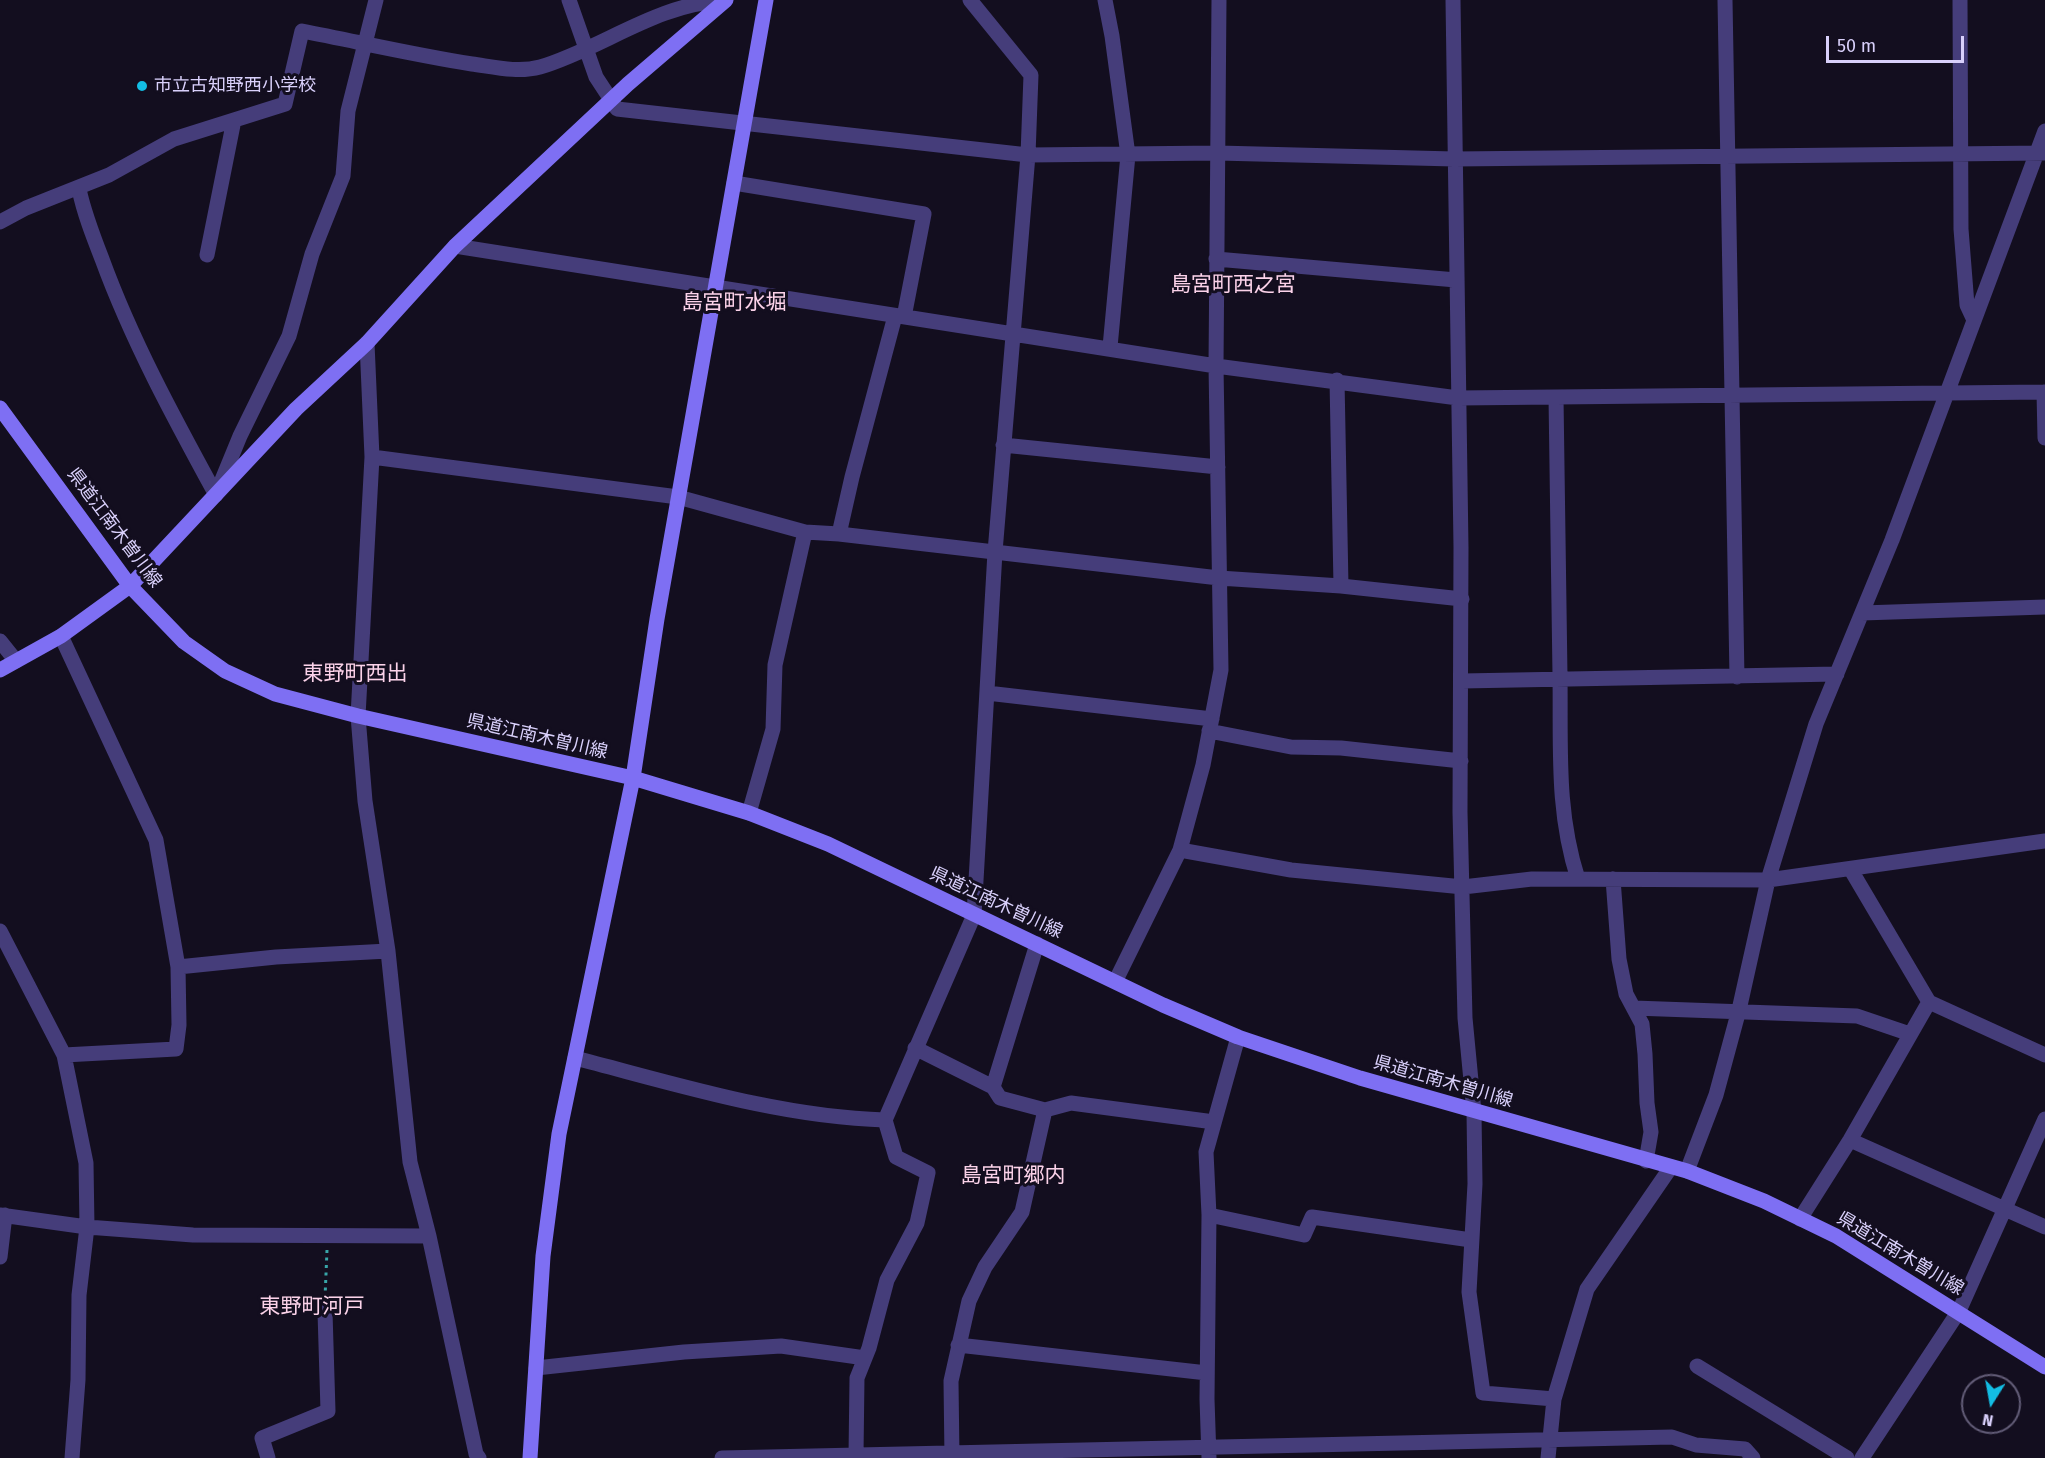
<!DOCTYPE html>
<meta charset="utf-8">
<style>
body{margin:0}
#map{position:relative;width:2045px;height:1458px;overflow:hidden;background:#130e1f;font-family:"Fira Sans",sans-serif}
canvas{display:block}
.north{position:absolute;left:1961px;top:1374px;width:60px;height:60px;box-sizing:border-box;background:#130e1f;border:2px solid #625c77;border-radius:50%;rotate:191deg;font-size:16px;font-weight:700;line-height:24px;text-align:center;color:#d9d0fb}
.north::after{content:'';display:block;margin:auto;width:21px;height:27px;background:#13bde4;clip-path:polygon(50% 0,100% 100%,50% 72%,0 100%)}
.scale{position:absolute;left:1826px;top:36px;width:138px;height:27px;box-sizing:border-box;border:3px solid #d9d0fb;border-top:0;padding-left:8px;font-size:18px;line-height:21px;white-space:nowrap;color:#d9d0fb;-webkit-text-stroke:4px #130e1f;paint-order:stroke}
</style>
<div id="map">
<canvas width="2045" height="1458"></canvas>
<div class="north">N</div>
<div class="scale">50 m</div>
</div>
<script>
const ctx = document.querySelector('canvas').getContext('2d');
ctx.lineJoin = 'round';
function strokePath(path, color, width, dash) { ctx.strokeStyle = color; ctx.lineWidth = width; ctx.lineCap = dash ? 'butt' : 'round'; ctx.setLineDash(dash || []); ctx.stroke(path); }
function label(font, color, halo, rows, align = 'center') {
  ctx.font = font + ' "Fira Sans","Noto Sans JP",sans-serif'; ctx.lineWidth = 6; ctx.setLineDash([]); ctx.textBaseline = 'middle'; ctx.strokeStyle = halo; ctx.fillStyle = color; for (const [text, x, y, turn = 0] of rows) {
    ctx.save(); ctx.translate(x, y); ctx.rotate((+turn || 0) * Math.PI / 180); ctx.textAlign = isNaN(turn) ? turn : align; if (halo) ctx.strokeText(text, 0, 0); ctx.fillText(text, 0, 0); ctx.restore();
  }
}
const path = new Path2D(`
 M325,1298l2,-48`);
const street = new Path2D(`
 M569,0l27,77 21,32 411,46 190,-2 236,6 591,-6
 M1105,0l7,36 16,119 -18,192
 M1453,0l8,547 -1,265 5,206 9,94 1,72 -6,108 14,101 71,6
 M1725,0l12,677
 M1960,0l1,229 6,76 7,15
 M734,183l190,31 -20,103
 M79,189c5,24 14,47 23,70 30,82 72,159 114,236
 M0,222l26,-14 83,-33 65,-36 111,-35 17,-73c57,11 113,24 170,33 22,3 46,9 68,3 61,-18 118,-64 183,-66
 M455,246l761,120 242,32 587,-6
 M207,255l27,-135
 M1216,259l240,21
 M367,343l5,114 -14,259 7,85 23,150 22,211 19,74 47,218 3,4
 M1337,380l4,206
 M2044,392l1,46
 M1556,397c1,93 3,186 4,279 1,71 -4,135 18,203
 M1003,445l215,22
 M372,457l306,40 127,35 34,2 380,44 122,8 121,13
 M217,492l23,-56 49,-100 23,-82 31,-78 5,-65 28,-111
 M839,534l13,-57 43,-161
 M1862,613l183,-6
 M61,636l95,204 22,127 1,58 -3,24 -112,6
 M0,641l16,20
 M1462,681l375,-7
 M987,693l225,26
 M1209,731l82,16 50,1 120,13
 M749,813l24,-84 2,-64 30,-133
 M1180,850l111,20 172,17 69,-8 236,1 277,-39
 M1851,870l78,132 116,53
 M1613,879l6,80 7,35 16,30 3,30 2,49 4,29 -5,29
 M0,931l64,124 22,108 1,64 -8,68 -1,85 -6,78
 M178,967l98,-10 112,-6
 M1116,980l64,-130 23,-85 18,-95 -5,-304 3,-366
 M1634,1008l223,8 53,18
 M915,1048l78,39 7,11 45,12 26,-7 143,19
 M575,1058c101,26 205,59 310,62
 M993,1087l44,-143
 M1850,1140l195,87
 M1687,1171l29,-76 23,-85 29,-130 48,-156 76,-184 153,-409
 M0,1215l87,12 106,8 236,1
 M1209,1215l95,20 8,-18 159,23
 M1800,1219l50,-79 79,-138
 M0,1257l5,-42
 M958,1345l249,28
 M1697,1366l150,92
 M536,1368l148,-16 97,-6 84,12
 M856,1455l1,-77 12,-30 18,-68 30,-57 11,-50 -32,-16 -11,-37 89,-205 21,-363 33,-397 3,-80 -61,-75
 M268,1458l-6,-20 66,-27 -3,-99
 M722,1458l950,-21 24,8 49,4 8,9
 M952,1458l-1,-77 18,-80 16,-34 37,-55 23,-102
 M1209,1458l-2,-59 2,-184 -3,-63 32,-115
 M1548,1458l6,-59 33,-110 84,-122
 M1862,1458l97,-147 86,-192`);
const secondary = new Path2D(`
 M0,408l130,178 54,56 41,29 50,23 83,22 275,62 116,35 79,31 335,161 75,32 122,41 327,93 77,30 72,35 209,131
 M0,670l61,-34 69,-50 166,-177 71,-66 88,-97 173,-162 98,-84
 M530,1458l13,-202 16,-122 74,-356 24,-159 109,-619`);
const markers = [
 [142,86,6,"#13bde4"]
];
const poiNames = [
 ["市立古知野西小学校",154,86]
];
const streetNames = [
 ["県道江南木曽川線",114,528,53],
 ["県道江南木曽川線",537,737,13],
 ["県道江南木曽川線",996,903,25],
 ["県道江南木曽川線",1443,1082,16],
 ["県道江南木曽川線",1900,1254,31]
];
const quarterNames = [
 ["島宮町西之宮",1233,285],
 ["島宮町水堀",734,303],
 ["東野町西出",355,674],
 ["島宮町郷内",1013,1176],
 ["東野町河戸",312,1307]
];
strokePath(path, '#38a5a8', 3, [3, 4.5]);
strokePath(street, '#453d7a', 15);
strokePath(secondary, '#7e6ff3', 15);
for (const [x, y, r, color] of markers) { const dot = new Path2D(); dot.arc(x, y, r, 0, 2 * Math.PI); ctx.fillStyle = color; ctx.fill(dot); strokePath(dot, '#130e1f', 2); }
label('18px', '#d9d0fb', '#130e1f', poiNames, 'left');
label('18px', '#d9d0fb', '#130e1f', streetNames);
label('21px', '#fbd2e9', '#130e1f', quarterNames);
</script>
